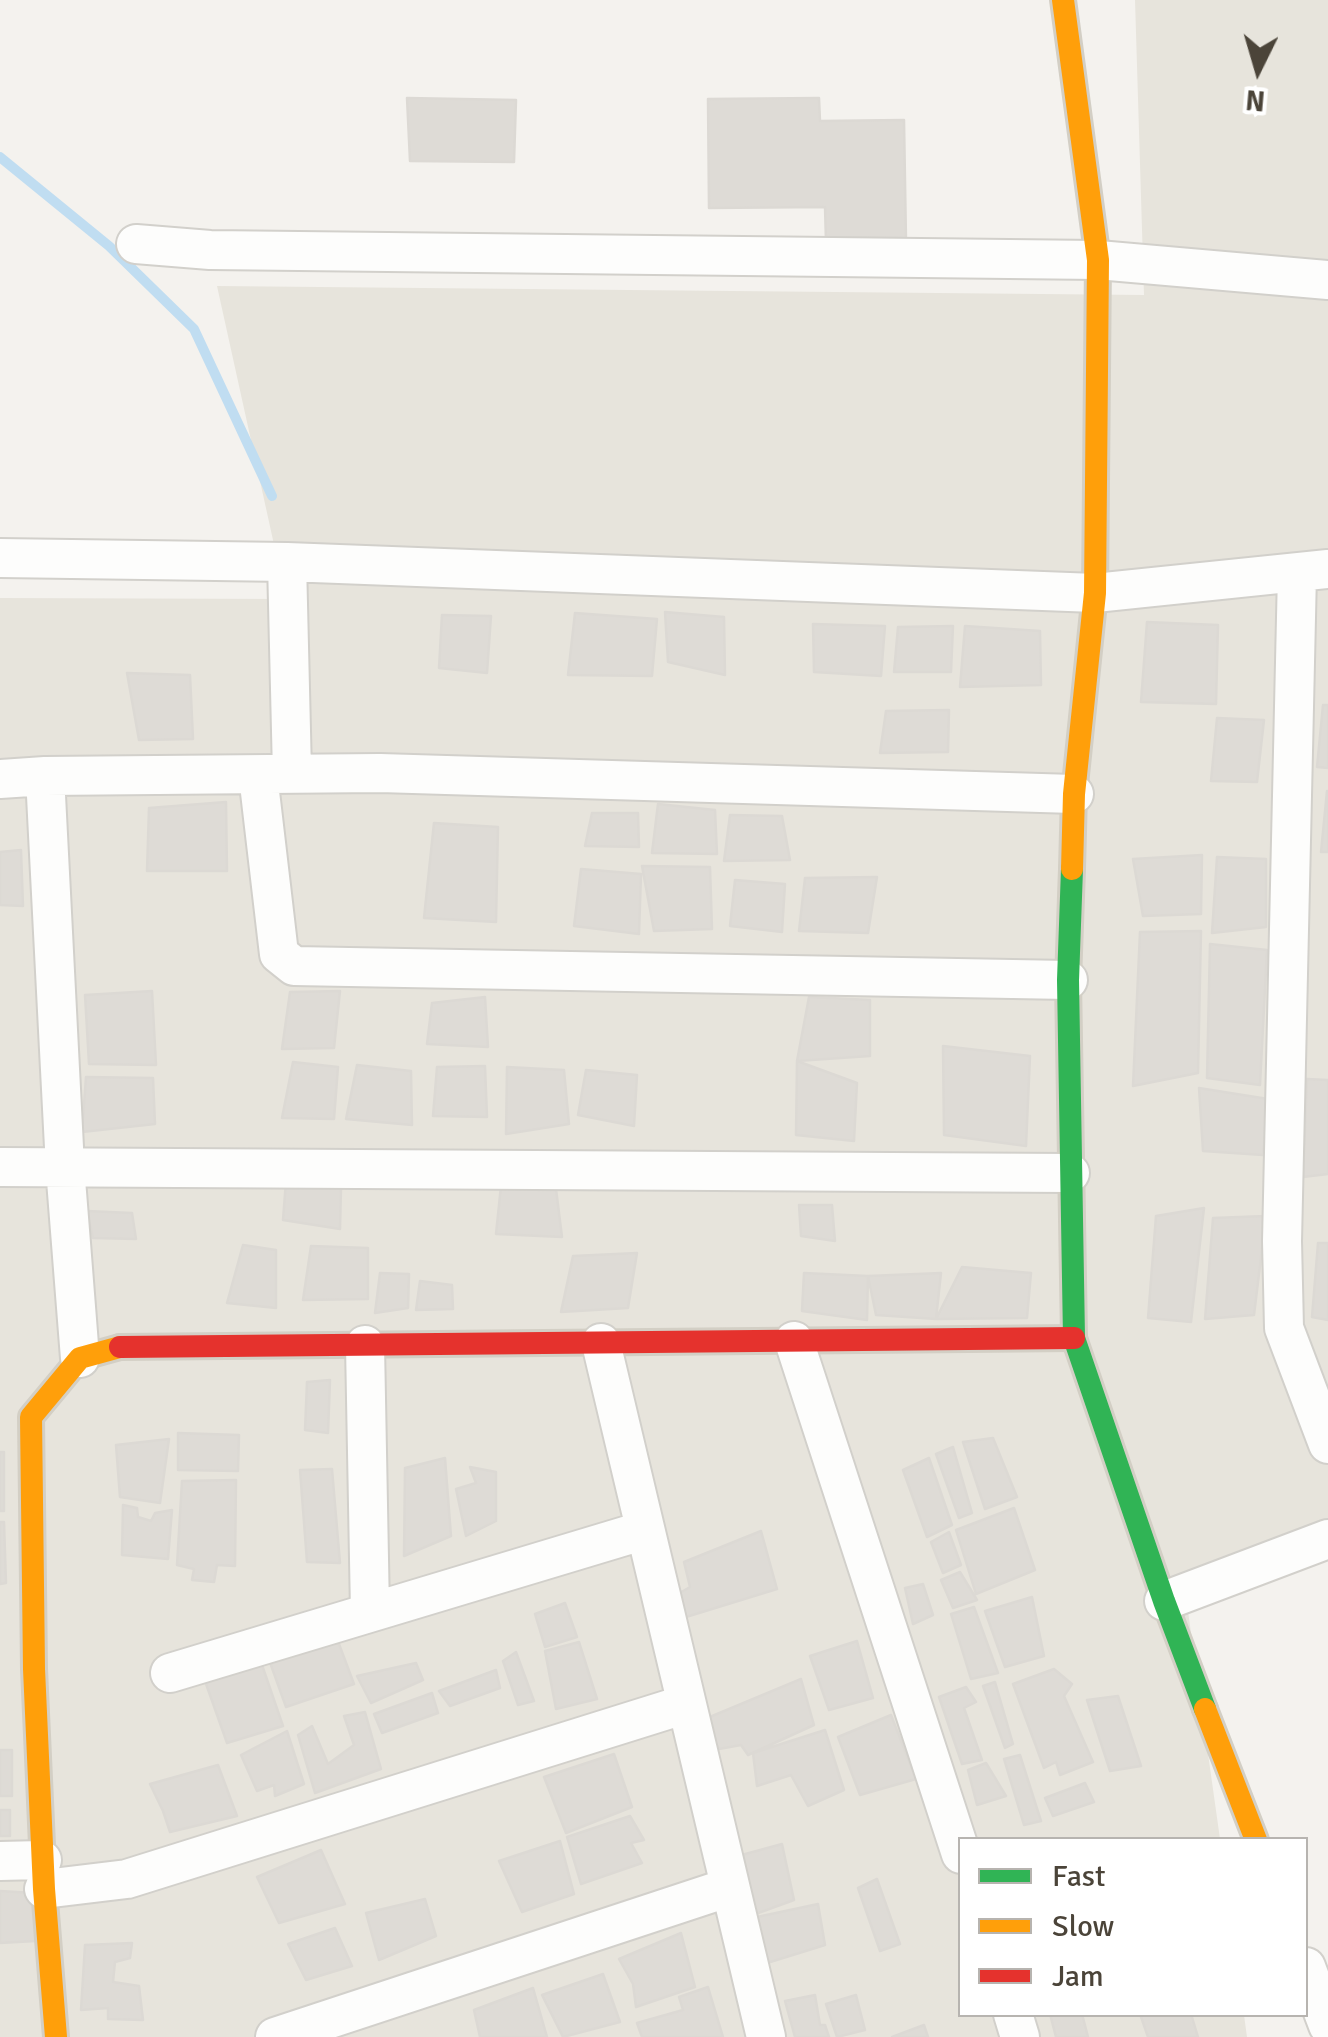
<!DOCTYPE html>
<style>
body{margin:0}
#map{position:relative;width:1328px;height:2037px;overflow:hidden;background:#f4f2ee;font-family:Signika,sans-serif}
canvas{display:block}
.legend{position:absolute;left:958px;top:1837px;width:350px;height:180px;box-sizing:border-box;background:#fff;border:2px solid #b7b4b0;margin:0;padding:12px 18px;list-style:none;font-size:30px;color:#4b4439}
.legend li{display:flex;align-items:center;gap:20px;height:50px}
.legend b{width:50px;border:2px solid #b7b4b0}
.north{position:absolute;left:1208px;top:20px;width:100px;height:100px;-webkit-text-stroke:8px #fff;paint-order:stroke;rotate:185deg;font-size:28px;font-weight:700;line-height:40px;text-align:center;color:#4b4439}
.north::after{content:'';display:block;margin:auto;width:35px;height:45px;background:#4b4439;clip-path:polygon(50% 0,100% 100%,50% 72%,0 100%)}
</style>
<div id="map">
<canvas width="1328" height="2037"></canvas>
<ul class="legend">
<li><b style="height:12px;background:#30b455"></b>Fast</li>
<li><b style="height:12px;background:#ff9f0a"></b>Slow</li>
<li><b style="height:12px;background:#e5322d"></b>Jam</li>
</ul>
<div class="north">N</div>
</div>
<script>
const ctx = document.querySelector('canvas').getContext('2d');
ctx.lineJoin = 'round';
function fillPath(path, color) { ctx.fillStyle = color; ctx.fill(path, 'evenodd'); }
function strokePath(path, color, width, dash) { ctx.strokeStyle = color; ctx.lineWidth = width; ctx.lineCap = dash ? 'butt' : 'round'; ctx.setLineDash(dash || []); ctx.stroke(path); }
const residential = new Path2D(`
 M1135,0h193v1540l-144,43 36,256 -259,1v174l283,1 3,22h-1247v-1439l286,1 -69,-313 927,9z`);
const stream = new Path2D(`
 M0,157l109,89 85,83 78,167`);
const building = new Path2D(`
 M407,98l109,2 -2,62 -104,-1z
 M819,98l1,23 84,-1 2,121 -80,1 -1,-35 -116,1 -1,-109z
 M665,612l59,5 1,58 -57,-13z
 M575,613l82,6 -5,57 -84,-1z
 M442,615l49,1 -4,57 -48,-5z
 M1147,622l71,3 -2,79 -75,-2z
 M813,624l72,2 -4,50 -67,-4z
 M953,626l-2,46h-57l4,-45z
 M965,626l75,5 1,54 -81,2z
 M127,673l63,2 3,64 -54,1z
 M1323,705h5v63l-11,-1z
 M949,710l-1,42 -68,1 6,-42z
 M1217,718l47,2 -7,62 -46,-1z
 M1327,791h1v61h-7z
 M226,802l1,69h-80l2,-63z
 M658,804l57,6 2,44 -65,-1z
 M592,813h46l1,34 -54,-1z
 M730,815l52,1 8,44 -66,1z
 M434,823l64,4 -2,95 -72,-4z
 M21,850l2,56 -23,-1v-53z
 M1202,855l-1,59 -58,2 -10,-57z
 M1217,857l49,2v68l-54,6z
 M642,866l68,1 2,62 -58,2z
 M581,869l60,5 -2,60 -65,-8z
 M877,877l-9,56 -69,-2 6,-53z
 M735,880l50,4 -3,48 -52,-6z
 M1201,931l-3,142 -65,13 7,-154z
 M1210,944l57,6 -7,135 -53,-7z
 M152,991l4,74 -67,-1 -4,-69z
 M340,991l-6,57 -52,1 8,-57z
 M485,997l3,50 -61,-3 5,-41z
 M809,997l61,3v56l-73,5z
 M943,1046l87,10 -4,90 -82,-11z
 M797,1061l60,22 -3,58 -58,-6z
 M293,1062l45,5 -4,52 -52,-1z
 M357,1065l54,6 1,54 -66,-6z
 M485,1066l2,51 -54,-1 4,-49z
 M507,1067l57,3 5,54 -63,10z
 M586,1070l51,5 -3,51 -56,-11z
 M86,1077l67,1 2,46 -73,8z
 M1307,1079l21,1v94l-25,3z
 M1199,1088l69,11 -5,56 -60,-4z
 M286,1181l55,7 -1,41 -57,-9z
 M501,1186l55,3 6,48 -66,-3z
 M799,1205h33l3,36 -34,-5z
 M1204,1208l-13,114 -43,-4 8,-102z
 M87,1211l45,2 4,26 -43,-1z
 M1266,1216l-12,99 -49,4 8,-101z
 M1318,1243h10v77l-16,-3z
 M243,1245l33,5v58l-49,-5z
 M311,1246l57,2v51l-65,1z
 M637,1253l-9,55 -67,4 12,-56z
 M962,1267l69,6 -4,45 -91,1z
 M380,1273l29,1 -1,34 -33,5z
 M804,1273l64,3 -1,44 -65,-9z
 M941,1273l-5,46 -60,-4 -8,-39z
 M420,1281l32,4 1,24 -37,1z
 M330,1380l-2,53 -23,-3 2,-48z
 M178,1433l61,2 -1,36 -60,-1z
 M993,1438l24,59 -32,12 -22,-67z
 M169,1439l-9,64 -40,-6 -4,-52z
 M953,1447l19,66 -13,5 -23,-64z
 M0,1452h4v59h-4z
 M445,1458l6,78 -47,20 1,-88z
 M929,1458l23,67 -25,12 -24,-67z
 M470,1467l26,5v49l-30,15 -10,-47 20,-6z
 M332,1469l8,94 -33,-1 -7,-92z
 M236,1480l-1,86 -18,-1 -3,17 -22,-2 2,-11 -17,-4 5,-84z
 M123,1505l14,3 1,9 13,4 4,-8 17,-3 -4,49 -46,-4z
 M1014,1508l21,62 -59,24 -20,-64z
 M0,1522h4l2,61 -6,1z
 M761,1531l16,58 -91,28 -8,-23 12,-7 -6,-25z
 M949,1532l12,33 -18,8 -12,-31z
 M960,1572l17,28 -24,8 -12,-28z
 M923,1584l10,31 -20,9 -8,-36z
 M1032,1597l12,59 -39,11 -20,-56z
 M565,1603l12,34 -32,10 -10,-33z
 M974,1607l24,66 -27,6 -20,-65z
 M336,1636l18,48 -68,23 -19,-53z
 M857,1641l16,57 -44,12 -19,-54z
 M579,1642l18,57 -41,10 -11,-58z
 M516,1652l18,49 -16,4 -15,-44z
 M416,1663l7,17 -52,23 -14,-27z
 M262,1665l21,61 -56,17 -22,-62z
 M1054,1669l18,15 -8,12 29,66 -33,13 -4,-13 -12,6 -31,-84z
 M496,1670l4,18 -50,18 -11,-15z
 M801,1679l13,46 -66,30 -7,-10 -22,4 -14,-30z
 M995,1682l18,62 -8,4 -22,-62z
 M966,1687l10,15 -12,6 18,52 -20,4 -23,-67z
 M432,1693l6,20 -56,20 -8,-19z
 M1118,1696l23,70 -31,5 -23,-71z
 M365,1712l16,57 -66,24 -17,-58 14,-9 16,38 26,-19 -10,-29z
 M891,1715l25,64 -56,16 -22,-58z
 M825,1730l19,60 -36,16 -17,-31 -34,11 -4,-33z
 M287,1731l17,53 -29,12 -1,-11 -17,6 -16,-36z
 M0,1750h12v46h-12z
 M614,1754l18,53 -66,26 -22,-56z
 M1020,1755l21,66 -17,4 -20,-66z
 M986,1763l20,33 -29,9 -9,-35z
 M218,1765l19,51 -67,16 -7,-21 -13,-27z
 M1085,1783l9,19 -41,14 -8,-18z
 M0,1810h10v26h-10z
 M630,1816l14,24 -13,3 11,20 -61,21 -14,-47z
 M560,1841l14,53 -52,18 -23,-51z
 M782,1844l12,56 -44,16 -12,-60z
 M321,1850l24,54 -66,19 -22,-46z
 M877,1879l23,65 -20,7 -22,-63z
 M0,1891l34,2 2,48 -36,2z
 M425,1899l11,37 -57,24 -13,-47z
 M818,1904l7,41 -58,18 -10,-46z
 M335,1928l17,38 -46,14 -18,-36z
 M681,1933l14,54 -59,20 -3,-23 -14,-25z
 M132,1943l-2,15 -15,4 -2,20 26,4 4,34 -35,-1v-11l-27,2 4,-65z
 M603,1974l17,48 -57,15 -21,-42z
 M708,1987l15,50h-81l-5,-14 46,-13 -4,-13z
 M533,1988l14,49h-67l-6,-27z
 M815,1995l5,30h5l4,12h-34l-10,-36z
 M856,1995l9,35 -28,7 -11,-33z
 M1050,2014h32l6,23h-32z
 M1140,2014h51l7,23h-50z
 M924,2025l4,12h-36z`);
const street = new Path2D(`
 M136,244l74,6 888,10 230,20
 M0,558l287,4 808,31 233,-24
 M287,562l5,211
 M1297,573l-15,668 2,87 44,116
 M258,775l21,179 15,12 774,14
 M45,776l20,391 15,191
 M0,779l45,-3 335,-3 694,21
 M0,1167l1070,6
 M794,1341l167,513
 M601,1343l165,694
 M365,1345l5,267
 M1164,1601l164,-62
 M170,1673l475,-143
 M0,1861l42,-1
 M44,1889l83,-10 559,-175
 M1306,1967l22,58
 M1013,2014l7,23
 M275,2037l455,-150`);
const fast = new Path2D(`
 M1072,869l-4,111 6,358 90,263 41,108`);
const slow = new Path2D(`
 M1063,0l35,260 -3,333 -21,201 -2,75
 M1205,1709l51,131
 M56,2037l-12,-148 -10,-220 -3,-252 49,-59 40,-11`);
const jam = new Path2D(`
 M120,1347l954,-9`);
fillPath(residential, '#e7e4dc');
strokePath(stream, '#c0ddf1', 10);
fillPath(building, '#dedbd6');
strokePath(building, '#dcd9d4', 2.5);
strokePath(street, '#d2d0cb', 42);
strokePath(fast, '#d3cfc5', 28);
strokePath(slow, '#d3cfc5', 28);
strokePath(jam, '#d3cfc5', 28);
strokePath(street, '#fdfdfc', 38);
strokePath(fast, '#30b455', 22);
strokePath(slow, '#ff9f0a', 22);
strokePath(jam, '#e5322d', 22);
</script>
